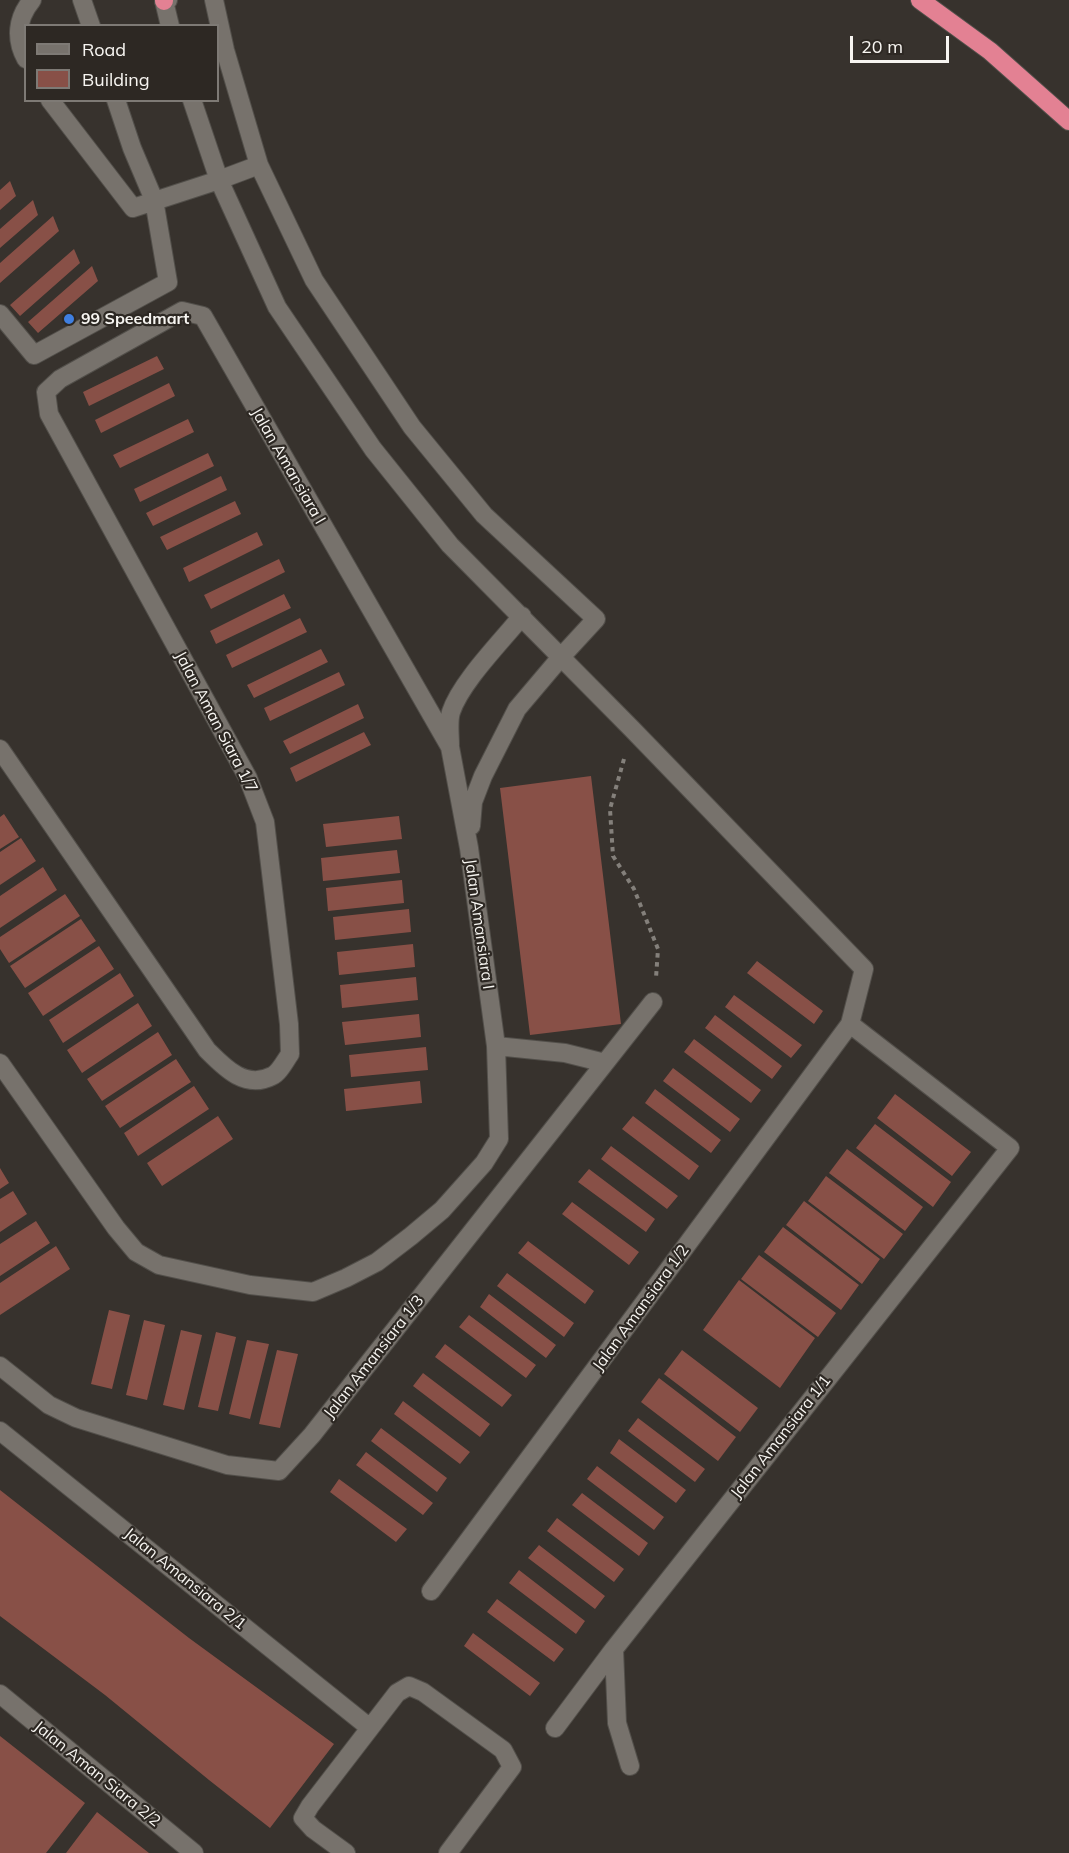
<!DOCTYPE html>
<style>
body{margin:0}
#map{position:relative;width:1069px;height:1853px;overflow:hidden;background:#37322d;font-family:Mulish,sans-serif}
canvas{display:block}
.legend{position:absolute;left:24px;top:24px;width:195px;height:78px;box-sizing:border-box;background:#2d2823;border:2px solid #7e7a75;margin:0;padding:8px 10px;list-style:none;font-size:18px;color:#f7f5f1}
.legend li{display:flex;align-items:center;gap:12px;height:30px}
.legend b{width:30px;border:2px solid #7e7a75}
.scale{position:absolute;left:850px;top:36px;width:99px;height:27px;box-sizing:border-box;border:3px solid #f7f5f1;border-top:0;padding-left:8px;font-size:18px;line-height:21px;white-space:nowrap;color:#f7f5f1;-webkit-text-stroke:4px #2d2823;paint-order:stroke}
</style>
<div id="map">
<canvas width="1069" height="1853"></canvas>
<ul class="legend">
<li><b style="height:8px;background:#77726c"></b>Road</li>
<li><b style="height:16px;background:#885047"></b>Building</li>
</ul>
<div class="scale">20 m</div>
</div>
<script>
const ctx = document.querySelector('canvas').getContext('2d');
ctx.lineJoin = 'round';
function fillPath(path, color) { ctx.fillStyle = color; ctx.fill(path, 'evenodd'); }
function strokePath(path, color, width, dash) { ctx.strokeStyle = color; ctx.lineWidth = width; ctx.lineCap = dash ? 'butt' : 'round'; ctx.setLineDash(dash || []); ctx.stroke(path); }
function label(font, color, halo, rows, align = 'center') {
  ctx.font = font + ' Mulish,sans-serif'; ctx.lineWidth = 4.5; ctx.setLineDash([]); ctx.textBaseline = 'middle'; ctx.strokeStyle = halo; ctx.fillStyle = color; for (const [text, x, y, turn = 0] of rows) {
    ctx.save(); ctx.translate(x, y); ctx.rotate((+turn || 0) * Math.PI / 180); ctx.textAlign = isNaN(turn) ? turn : align; if (halo) ctx.strokeText(text, 0, 0); ctx.fillText(text, 0, 0); ctx.restore();
  }
}
const building = new Path2D(`
 M10,181l6,15 -16,14v-20z
 M33,200l5,15 -38,33v-19z
 M53,216l6,15 -59,52v-20z
 M74,249l6,14 -60,53 -10,-11z
 M92,266l6,15 -60,52 -10,-11z
 M157,356l7,13 -75,37 -6,-14z
 M169,383l6,13 -74,37 -6,-13z
 M188,419l6,13 -74,36 -7,-13z
 M208,453l6,13 -74,36 -6,-13z
 M221,476l6,14 -74,36 -7,-13z
 M235,501l6,13 -74,36 -7,-13z
 M257,532l6,13 -74,37 -6,-14z
 M279,559l6,13 -74,37 -7,-14z
 M284,594l7,14 -75,36 -6,-13z
 M300,618l7,14 -75,36 -6,-13z
 M321,649l7,13 -74,36 -7,-13z
 M339,672l6,13 -75,36 -6,-13z
 M358,704l6,14 -74,36 -7,-13z
 M364,732l7,13 -75,37 -6,-14z
 M591,776l30,248 -91,11 -30,-247z
 M4,814l15,23 -19,12v-32z
 M399,816l3,23 -76,8 -3,-23z
 M21,838l15,23 -36,24v-33z
 M397,850l3,23 -77,8 -2,-23z
 M43,867l14,23 -57,38v-32z
 M402,880l2,23 -76,8 -2,-23z
 M65,894l15,22 -71,47 -9,-14v-12z
 M409,909l2,23 -76,8 -2,-23z
 M81,919l15,22 -71,47 -15,-22z
 M413,944l2,23 -76,8 -2,-23z
 M99,946l15,23 -71,47 -15,-23z
 M757,961l66,50 -9,13 -67,-51z
 M120,973l14,23 -71,47 -14,-23z
 M416,977l2,23 -76,8 -2,-23z
 M734,995l68,50 -11,13 -66,-51z
 M138,1003l14,23 -70,47 -15,-23z
 M419,1014l2,23 -76,8 -3,-23z
 M715,1015l67,51 -10,13 -67,-51z
 M158,1032l14,23 -70,46 -15,-22z
 M694,1039l67,51 -10,13 -67,-51z
 M426,1047l2,23 -77,7 -2,-22z
 M176,1059l15,23 -71,46 -15,-22z
 M673,1068l67,51 -10,13 -67,-51z
 M420,1081l2,22 -76,8 -2,-22z
 M194,1086l15,23 -71,47 -14,-23z
 M655,1089l66,51 -10,13 -66,-50z
 M895,1094l76,58 -19,24 -75,-58z
 M218,1116l15,23 -71,47 -15,-23z
 M633,1116l66,50 -10,14 -67,-51z
 M875,1124l76,58 -18,25 -77,-59z
 M611,1146l67,50 -11,13 -66,-50z
 M847,1149l76,58 -18,24 -76,-58z
 M0,1168l9,15 -9,6z
 M589,1169l66,50 -9,13 -68,-50z
 M826,1176l77,58 -19,25 -76,-58z
 M13,1191l14,23 -27,18v-33z
 M804,1201l76,58 -18,25 -76,-59z
 M572,1202l67,50 -10,13 -67,-51z
 M36,1221l14,22 -50,33v-32z
 M783,1227l76,58 -18,25 -77,-58z
 M528,1241l66,50 -9,13 -67,-51z
 M56,1246l14,23 -70,46v-32z
 M759,1255l77,58 -18,24 -77,-58z
 M507,1273l67,50 -10,14 -67,-51z
 M739,1280l76,58 -35,50 -77,-58z
 M489,1294l67,51 -10,13 -66,-51z
 M109,1310l21,5 -18,74 -21,-5z
 M469,1315l67,50 -10,13 -67,-51z
 M144,1320l21,5 -18,75 -21,-5z
 M181,1330l21,5 -18,75 -21,-5z
 M216,1332l20,5 -18,74 -20,-4z
 M247,1340l22,4 -19,75 -21,-5z
 M445,1344l67,51 -10,12 -67,-50z
 M277,1350l21,4 -18,74 -21,-4z
 M682,1350l76,58 -18,24 -76,-58z
 M423,1373l67,51 -10,13 -67,-51z
 M659,1378l77,59 -18,24 -77,-59z
 M403,1401l67,51 -10,12 -66,-50z
 M638,1418l67,51 -10,13 -67,-51z
 M381,1428l66,50 -10,14 -66,-51z
 M619,1439l67,51 -10,13 -66,-50z
 M366,1452l67,51 -10,12 -67,-50z
 M597,1466l67,51 -10,13 -67,-51z
 M339,1479l68,50 -11,13 -66,-50z
 M0,1490l189,148 145,106 -64,84 -61,-48 -104,-85 -105,-79z
 M582,1493l66,50 -9,13 -67,-51z
 M557,1518l67,51 -10,13 -67,-51z
 M539,1545l66,51 -10,13 -67,-51z
 M519,1570l66,51 -9,13 -67,-51z
 M497,1599l67,50 -10,13 -67,-50z
 M473,1633l67,50 -10,13 -66,-50z
 M0,1736l85,67 -39,50h-46z
 M97,1812l29,23 23,18h-83z`);
const path = new Path2D(`
 M624,759l-14,50 3,47 21,33 24,60 -2,29`);
const minor = new Path2D(`
 M82,0l9,26
 M168,0l-4,1 6,25
 M214,0l11,50 34,115 55,115 98,147 72,88 112,104 -35,38 -44,52 -34,67 -10,26 -2,24
 M26,59c-11,-20 -9,-41 6,-59
 M50,100l83,108 86,-28 40,-15
 M192,100l27,80 58,127 96,142 77,96 182,184 232,240 -14,55 -419,567
 M0,314l34,41 134,-73 -14,-82 -22,-52 -16,-48
 M450,745c0,-10 -2,-23 1,-33 10,-30 50,-70 71,-96
 M0,749l207,301c17,17 38,40 65,26 7,-3 13,-15 18,-22l-1,-30 -24,-202 -17,-44 -199,-364 -3,-22 14,-13 122,-68 21,5 247,431 19,101 27,198 3,93 -15,24 -42,47 -31,26 -34,26 -31,16 -33,14 -63,-7 -91,-20 -23,-13 -20,-24 -116,-165
 M496,1046l69,7 40,10
 M0,1366l49,39 27,13 151,47 52,6 33,-36 341,-433
 M0,1431l370,297
 M614,1649l3,74 13,43
 M0,1694l194,159
 M555,1728l59,-79 396,-501 -160,-124
 M346,1853l-33,-24 -10,-11 7,-12 87,-113 12,-7 14,6 80,58 9,17 -64,86`);
const highway = new Path2D(`
 M920,0l70,51 79,70
 M164,1v-1`);
const markers = [
 [69,319,6,"#3f7fe0"]
];
const poiNames = [
 ["99 Speedmart",81,319]
];
const streetNames = [
 ["Jalan Amansiara I",288,466,60],
 ["Jalan Aman Siara 1/7",216,722,62],
 ["Jalan Amansiara I",479,924,82],
 ["Jalan Amansiara 1/2",641,1308,-54],
 ["Jalan Amansiara 1/3",374,1357,-52],
 ["Jalan Amansiara 1/1",781,1437,-52],
 ["Jalan Amansiara 2/1",185,1579,39],
 ["Jalan Aman Siara 2/2",97,1774,39]
];
fillPath(building, '#885047');
strokePath(minor, '#524f4a', 20);
strokePath(highway, '#524f4a', 20);
strokePath(path, '#84807b', 4, [4.5, 4.5]);
strokePath(minor, '#77726c', 18);
strokePath(highway, '#e38193', 18);
for (const [x, y, r, color] of markers) { const dot = new Path2D(); dot.arc(x, y, r, 0, 2 * Math.PI); ctx.fillStyle = color; ctx.fill(dot); strokePath(dot, '#2d2823', 2); }
label('bold 16px', '#f7f5f1', '#2d2823', poiNames, 'left');
label('16px', '#f7f5f1', '#2d2823', streetNames);
</script>
